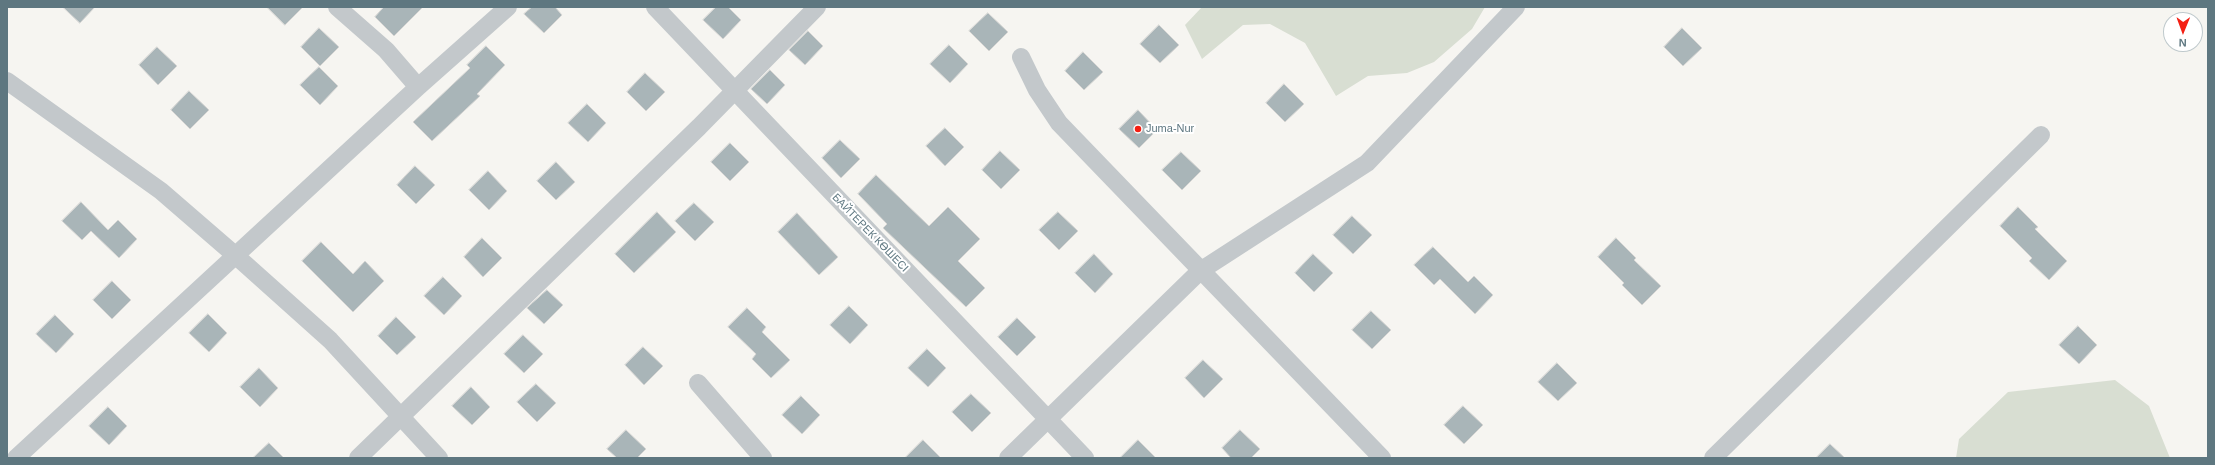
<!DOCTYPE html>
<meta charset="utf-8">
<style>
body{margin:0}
#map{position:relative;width:2215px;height:465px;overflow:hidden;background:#f6f5f1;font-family:Helvetica,sans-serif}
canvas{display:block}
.frame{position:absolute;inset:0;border:8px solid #5e7780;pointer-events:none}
.north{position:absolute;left:2163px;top:12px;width:40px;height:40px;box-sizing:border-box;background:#fff;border:1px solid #bfc9cc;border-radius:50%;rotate:181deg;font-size:11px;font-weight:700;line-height:16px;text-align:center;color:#5e7780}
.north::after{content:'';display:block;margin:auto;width:14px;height:18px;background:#f41f13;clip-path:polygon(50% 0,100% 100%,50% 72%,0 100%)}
</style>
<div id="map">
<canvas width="2215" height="465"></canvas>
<div class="frame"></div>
<div class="north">N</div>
</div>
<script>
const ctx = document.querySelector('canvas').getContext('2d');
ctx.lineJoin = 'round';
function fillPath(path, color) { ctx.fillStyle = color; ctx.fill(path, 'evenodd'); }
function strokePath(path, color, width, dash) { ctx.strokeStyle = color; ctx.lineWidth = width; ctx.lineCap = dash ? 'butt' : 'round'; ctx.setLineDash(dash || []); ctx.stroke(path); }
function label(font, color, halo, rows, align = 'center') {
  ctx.font = font + ' Helvetica,sans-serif'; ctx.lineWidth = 4; ctx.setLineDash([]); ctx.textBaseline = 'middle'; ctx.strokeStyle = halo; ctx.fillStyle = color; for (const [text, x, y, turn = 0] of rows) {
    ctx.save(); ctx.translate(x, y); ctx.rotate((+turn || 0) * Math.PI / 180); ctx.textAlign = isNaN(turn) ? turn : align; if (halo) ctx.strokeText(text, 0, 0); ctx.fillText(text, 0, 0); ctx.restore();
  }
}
const green = new Path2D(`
 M1202,7h283l-13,22 -38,33 -27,11 -39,3 -32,20 -31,-53 -35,-19 -27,1 -41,34 -17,-34z
 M2115,380l34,26 21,52h-214l3,-19 49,-47z`);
const building = new Path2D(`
 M63,7h32l-15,16z
 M267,7h36l-18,18z
 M384,7h39l-29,29 -19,-19z
 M532,7h23l7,8 -18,18 -20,-19z
 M716,7h12l13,13 -18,19 -20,-19z
 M988,13l20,19 -19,19 -20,-20z
 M1159,25l20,20 -19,18 -20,-19z
 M319,28l20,19 -19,19 -19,-19z
 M1682,28l20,20 -19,18 -19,-19z
 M808,31l15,15 -18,19 -16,-15z
 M949,45l19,19 -18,19 -20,-19z
 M486,46l19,19 -28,29 3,2 -48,45 -19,-19 57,-54 -3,-3z
 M157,47l20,19 -19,19 -19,-20z
 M1083,52l20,20 -19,18 -19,-19z
 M319,67l19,19 -18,19 -20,-20z
 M770,70l15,15 -18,19 -16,-15z
 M645,73l20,19 -19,19 -19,-19z
 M1284,84l20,20 -19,18 -19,-19z
 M189,91l20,19 -19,19 -19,-19z
 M587,104l19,19 -18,19 -20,-19z
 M1138,110l19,20 -18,18 -20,-19z
 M945,128l19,19 -19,19 -19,-20z
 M840,140l20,19 -19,19 -19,-20z
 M730,143l19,19 -19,19 -19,-19z
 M1000,151l20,19 -19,19 -19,-19z
 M1181,152l20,19 -19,19 -20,-20z
 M556,162l19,20 -19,18 -19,-19z
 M415,166l20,19 -19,19 -19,-19z
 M488,171l19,20 -18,19 -20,-20z
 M876,175l53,51 19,-19 32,32 -22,22 27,27 -19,19 -83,-79 4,-4 -29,-30z
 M81,202l27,28 10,-10 19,19 -18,19 -28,-27 -9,9 -20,-19z
 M694,203l20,19 -19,19 -20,-20z
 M2018,207l20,20 -3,2 32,32 -18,19 -20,-19 3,-3 -32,-32z
 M657,212l19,20 -42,41 -19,-19z
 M1058,212l20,19 -19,19 -20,-20z
 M797,213l41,44 -19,18 -41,-43z
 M1352,216l20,19 -19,19 -20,-19z
 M482,238l20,20 -19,19 -19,-20z
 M1616,238l20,20 -2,2 27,26 -19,19 -20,-20 2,-2 -26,-26z
 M321,242l32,32 12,-13 19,20 -31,31 -51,-51z
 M1433,247l35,35 6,-6 19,19 -18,19 -35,-35 -6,6 -20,-20z
 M1094,254l19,20 -18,19 -20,-20z
 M1313,254l20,19 -19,19 -19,-19z
 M443,277l19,19 -18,19 -20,-19z
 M112,281l19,19 -19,19 -19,-19z
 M547,290l16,15 -19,19 -17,-16z
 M849,306l19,19 -18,19 -20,-19z
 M747,308l19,19 -4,5 28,28 -19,18 -19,-19 4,-5 -28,-27z
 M1371,311l20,19 -19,19 -20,-19z
 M208,314l19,19 -18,19 -20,-19z
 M55,315l19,19 -18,19 -20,-19z
 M396,317l20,20 -19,18 -19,-19z
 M1017,318l19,19 -19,19 -19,-19z
 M2078,326l19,19 -18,19 -20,-19z
 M523,335l20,19 -19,19 -20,-19z
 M643,347l20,19 -19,19 -19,-20z
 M927,349l19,19 -18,19 -20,-19z
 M1203,360l20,19 -19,19 -19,-20z
 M1557,363l20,20 -19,18 -20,-19z
 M259,368l19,20 -18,19 -20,-20z
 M536,384l20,19 -19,19 -20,-20z
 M471,387l19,20 -18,18 -20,-19z
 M971,394l20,19 -19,19 -20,-20z
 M801,396l19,19 -18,19 -20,-19z
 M1463,406l20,19 -19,19 -20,-19z
 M108,407l19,19 -18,19 -20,-19z
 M626,430l20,19 -9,9h-20l-10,-9z
 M1240,430l20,19 -9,9h-20l-9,-10z
 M923,440l18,18h-36z
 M1138,440l18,18h-36z
 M269,443l15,15h-31z
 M1830,444l15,14h-29z`);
const minor = new Path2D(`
 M337,7l49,43 32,37
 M655,7l430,451
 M1021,57l16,33 22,33 323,335
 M7,81l154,110 74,64 95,85 109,118
 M698,383l65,75
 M16,458l402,-371 90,-80
 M358,458l341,-331 118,-120
 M1008,458l192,-187 167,-108 149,-156
 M1713,458l328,-323`);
const markers = [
 [1138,129,4,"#f41f13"]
];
const poiNames = [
 ["Juma-Nur",1146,129]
];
const streetNames = [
 ["БАЙТЕРЕК КӨШЕСІ",870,233,46]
];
fillPath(green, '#d8ded2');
fillPath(building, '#a9b5b8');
strokePath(building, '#d7d6d4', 1);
strokePath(minor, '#c3c8cb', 18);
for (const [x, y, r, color] of markers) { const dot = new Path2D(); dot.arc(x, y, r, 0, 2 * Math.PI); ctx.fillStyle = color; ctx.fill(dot); strokePath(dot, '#fff', 1.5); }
label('11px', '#5e7780', '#fff', poiNames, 'left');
label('11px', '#5e7780', '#fff', streetNames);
</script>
